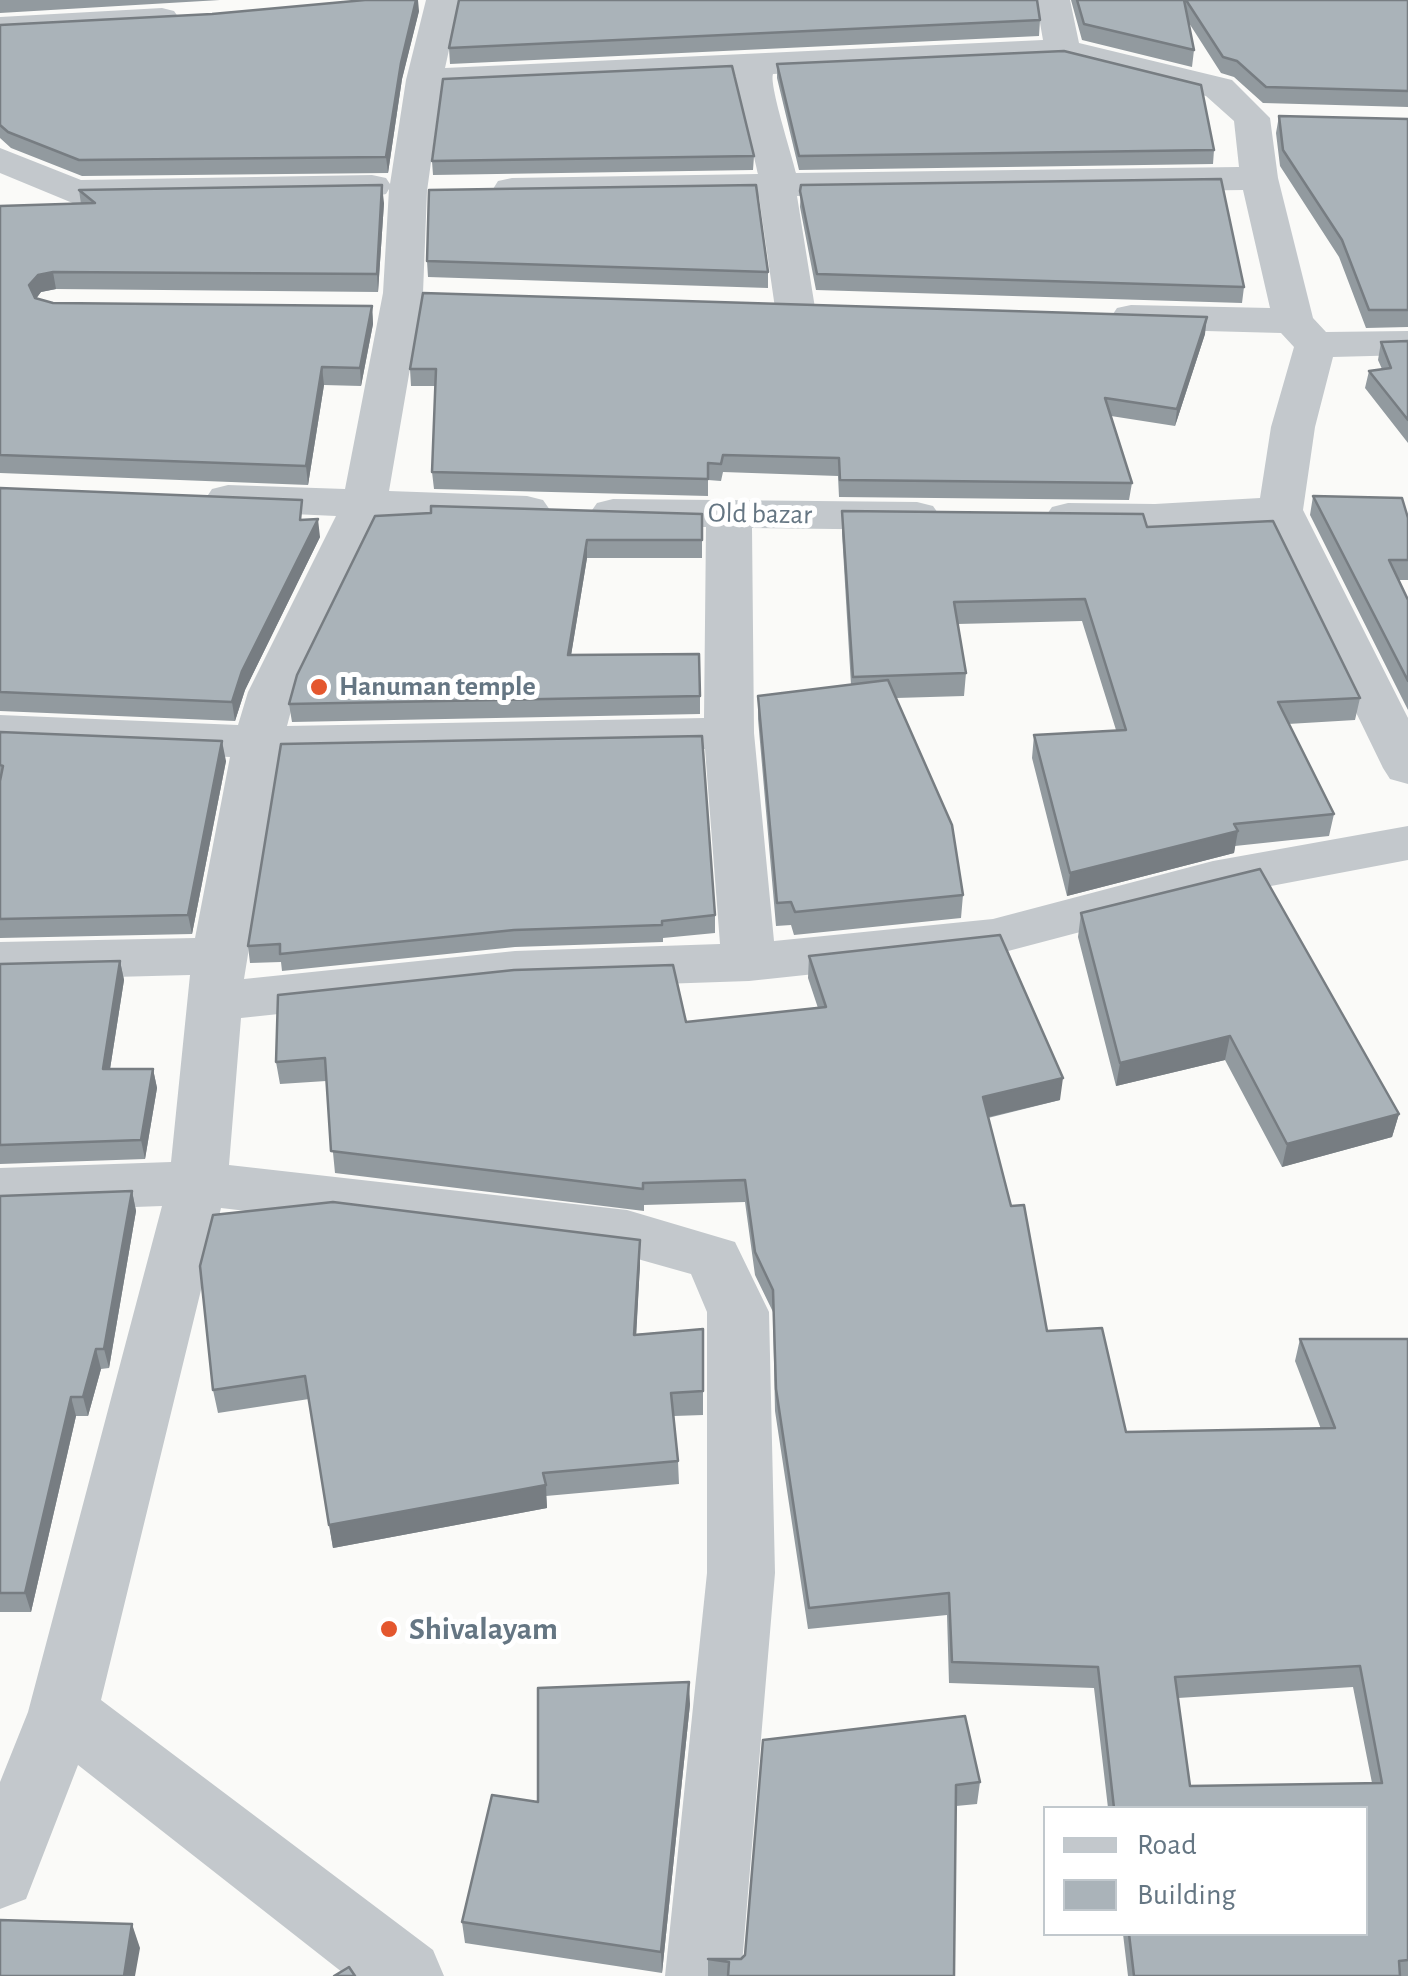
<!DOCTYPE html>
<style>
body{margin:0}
#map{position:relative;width:1408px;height:1976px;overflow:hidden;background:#fafaf8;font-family:"Alegreya Sans",sans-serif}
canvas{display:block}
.legend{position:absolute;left:1043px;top:1806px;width:325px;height:130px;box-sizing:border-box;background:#fff;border:2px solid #c1c8cd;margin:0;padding:12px 18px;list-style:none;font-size:30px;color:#657683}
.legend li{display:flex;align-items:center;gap:20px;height:50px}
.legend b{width:50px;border:2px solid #c1c8cd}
</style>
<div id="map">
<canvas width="1408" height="1976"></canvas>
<ul class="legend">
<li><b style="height:12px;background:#c3c8cc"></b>Road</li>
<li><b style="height:28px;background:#aab3b9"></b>Building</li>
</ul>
</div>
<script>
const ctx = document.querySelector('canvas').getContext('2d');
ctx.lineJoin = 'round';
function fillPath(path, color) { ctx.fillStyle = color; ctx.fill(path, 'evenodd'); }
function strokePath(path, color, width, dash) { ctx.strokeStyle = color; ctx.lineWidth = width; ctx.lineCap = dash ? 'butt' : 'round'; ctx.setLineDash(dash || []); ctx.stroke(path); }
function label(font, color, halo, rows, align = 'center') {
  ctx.font = font + ' "Alegreya Sans",sans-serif'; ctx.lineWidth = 10; ctx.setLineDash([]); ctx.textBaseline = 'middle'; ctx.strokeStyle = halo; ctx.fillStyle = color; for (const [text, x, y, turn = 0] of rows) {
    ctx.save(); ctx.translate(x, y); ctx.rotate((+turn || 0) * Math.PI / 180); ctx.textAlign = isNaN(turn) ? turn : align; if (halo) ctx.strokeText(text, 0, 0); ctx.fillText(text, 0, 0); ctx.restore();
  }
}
const minor = new Path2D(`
 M426,0h34l-15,68 598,-28 -7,-40h34l9,43 153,37 38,38 8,60 35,140 13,14 82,-1v24l-75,2 -18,70 -12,83 105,208v66l-18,-5 -7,-11 -118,-243c-65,4 -150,17 -213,2l-7,-10 7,-10 16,-4 87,1 105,-6 11,-71 23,-80 -13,-14 -150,-4 -14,-3 -6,-9 6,-9 14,-3 139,3 -27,-118 -446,6 18,112 -6,9 -14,3 -14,-3 -6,-9 -16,-111 -247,3 -14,-3 -5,-8 5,-8 14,-3 246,-4c-3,-17 -24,-90 -22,-98l-295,14 -14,101 -4,102 -34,198 138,5 16,4 7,10 -7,10 -16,4 -147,-6 -84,174 -9,34 417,-8 2,-191h-93l-16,-4 -7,-10 7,-10 16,-4 304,3 16,4 7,10 -7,10 -16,4 -165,-2 2,205 20,208 219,-22 220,-58 195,-35v34l-195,37 -220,58 -244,26 -234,8 -274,29 -12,147 398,45 108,32 34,70 6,261 -34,403h-76l42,-403v-261l-16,-38 -64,-18 -406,-48 -120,492 332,250 11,26h-97l-269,-211 -52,134 -26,10v-127l28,-70 134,-506 -162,6v-44l171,-6 19,-187 -190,5v-38l195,-4 35,-181 -230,-10v-32l238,10 10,-33 88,-176 -108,-5 -16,-4 -6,-9 6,-9 16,-4 117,4 38,-196 6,-104 -3,5 -14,3 -297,7 -75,-31v-25l81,32 291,-5 14,3 4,6 16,-104zM1063,61l143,35 28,25 5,46 -443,6c-4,-18 -27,-88 -23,-99zM705,749l15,195 -205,7 -271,28 36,-222z
 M162,8l12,3 5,7 -5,7 -174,12v-20z`);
const wall = new Path2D(`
 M0,0h220l-220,13z
 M1071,0h337v107l-145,-4 -29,-26 -13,-4 -32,-50 5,27 -2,17 -110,-27z
 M419,11l-17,68 -14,94 -306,3 -71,-28 -11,-10v-113z
 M1040,20l-1,16 -589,28 -1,-16z
 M777,64l437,86 -1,14 -414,6 -22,-92z
 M1279,116l129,3v208l-42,1 -27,-71 -59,-91 -4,-33z
 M754,156l-1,14 -320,5 -1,-14z
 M801,185l443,102 -2,16 -426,-13 -16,-83z
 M79,190l305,13 -6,89 -322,-3 -15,3 -5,6 17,5 319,3 1,18 -12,62 -37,-1 -16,100 -308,-12v-267l81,-2z
 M427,261l341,11v16l-340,-11z
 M1205,334l-30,92 -64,-10 21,67 -3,17 -290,-3 -1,-21 -115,-4 -2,9 -13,-1v16l-274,-7 -2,-17 3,-86h-24l-1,-17z
 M1408,341v102l-43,-55 4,-17 13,-2 -4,-9 3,-18z
 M0,488l304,32 16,17 -75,153 -10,31 -235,-10z
 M1313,496l95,22v62h-10l10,20v110l-98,-195z
 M842,511l305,16 213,171 -5,22 -67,4 46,90 -5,22 -94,10 -1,7 -167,43 -35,-138 2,-23 82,-5 -34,-109 -125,3 9,49 -2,23 -68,2 67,197 -2,23 -167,17 -3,-10 -15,1 -18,-207v-23l93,-11 -9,-152z
 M702,514v44h-115l-16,97 129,41v18l-408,8 -3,-18 86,-188z
 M0,732l226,29 -34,173 -192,4z
 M1081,913l318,201 -7,23 -110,30 -57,-107 -109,26 -38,-149z
 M715,915v18l-52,5v4l-148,5 -233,24 -1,-9 -31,1 -2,-17z
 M809,956l251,144 -72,18 23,88 36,125 79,101 195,-3 -26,-68 5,-22h108v637h-280l-5,-42h243v-126h-258l-14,-120 -145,-5 -2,-68 -139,14 -33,-218 -2,-99 -18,-37 -10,-73 -101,3v6l-309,-38 -9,-92 -46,3 -4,-22 410,-40 132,-14 -10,-30zM1353,1687l19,96 -182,3 -12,-88z
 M120,961l4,19 -14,89h43l4,19 -12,71 -145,5v-200z
 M132,1191l4,20 -27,157 -8,1 -13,47h-12l-45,196h-31v-416z
 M640,1240v24l-4,70 67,-5v86l-29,1 4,45 1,23 -133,12 1,12 -214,40 -24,-149 -91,14 -5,-23z
 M690,1704l-28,269 -197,-30 -3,-21 76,-120z
 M763,1740l217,42 -3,22 -21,2 -2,170h-246v-17h33l4,-4z`);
const shadedWall = new Path2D(`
 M416,0h2l1,11 -17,68 -14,94 -2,-16 15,-94z
 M382,185l2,18 -6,89 -1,-18z
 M53,272l3,17 -15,3 -8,11 -4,-18 9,-10z
 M372,306l1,18 -12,62 -1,-18z
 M1207,317l-2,17 -30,92 2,-17z
 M322,367l2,18 -16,100 -2,-19z
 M318,519l2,18 -75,153 -10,31 -3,-19 10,-31z
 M587,540v18l-19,116v-19z
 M222,741l4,20 -34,173 -4,-19z
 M1238,831l-4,22 -167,43 3,-23z
 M120,961l4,19 -17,108 -4,-19z
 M1230,1036l-5,24 -109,26 4,-23z
 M153,1069l4,19 -12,71 -4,-19z
 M1063,1078l-3,22 -80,19 3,-22z
 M1399,1114l-7,23 -110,30 5,-23z
 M132,1191l4,20 -27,157 -5,-19z
 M640,1240v24l-5,94 -1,-23z
 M96,1349l5,20 -13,47 -5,-19z
 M71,1397l5,19 -45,196 -6,-19z
 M546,1485l1,23 -214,40 -4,-23z
 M689,1682l1,22 -28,269 -1,-21z
 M132,1924l8,24 -5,28h-11z`);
const building = new Path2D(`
 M365,0h51l-15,63 -15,94 -307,3 -71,-28 -8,-7v-100l212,-11z
 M459,0h578l3,20 -591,28z
 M1077,0h107l10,50 -110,-26z
 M1186,0h222v91l-142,-4 -29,-26 -14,-4z
 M1064,51l137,34 13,65 -415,6 -22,-92z
 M732,66l22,90 -322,5 11,-82z
 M1279,116l129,3v191h-39l-27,-70 -59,-90z
 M1221,179l23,108 -427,-13 -17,-83 1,-6z
 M382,185l-5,89 -324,-2 -15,3 -9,10 6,13 18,5 319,3 -12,62 -38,-1 -16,99 -306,-11v-249l95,-3 -16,-13z
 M756,185l12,87 -341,-11 2,-71z
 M423,293l784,24 -30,92 -72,-11 27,85 -292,-3 -1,-22 -116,-3 -2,9 -13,-1v16l-276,-7 4,-103h-26z
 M1408,341v79l-39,-49 22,-3 -10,-26z
 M0,488l302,12 -2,20 18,-1 -76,152 -10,31 -232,-10z
 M1313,496l89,2 6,20v42h-19l19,40v81z
 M431,506l271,8v26h-115l-19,115 131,-1 1,42 -411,8 8,-29 78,-159 56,-3z
 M842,511l301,3 4,13 126,-6 87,177 -82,4 56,112 -100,10 4,7 -168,42 -36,-138 92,-5 -41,-131 -131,3 12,71 -113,4z
 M888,680l64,145 11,70 -168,17 -4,-10 -14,1 -19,-207z
 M0,732l222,9 -34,174 -188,4v-138l3,-15 -3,-1z
 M702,736l13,179 -53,6v4l-148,5 -234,24v-10l-32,2 33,-202z
 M1260,869l139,245 -112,30 -57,-108 -110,27 -39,-150z
 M1000,935l63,143 -80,19 28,109 13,-1 23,126 55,-3 24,104 209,-4 -35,-89h108v621l-9,1 1,15h-266l-5,-42h237v-126h-252l-16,-141 -146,-5 -3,-69 -140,15 -33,-219 -3,-99 -18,-38 -10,-72 -102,3v6l-312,-38 -6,-93 -49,4 2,-67 236,-25 159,-5 13,57 140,-15 -17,-51zM1360,1666l22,117 -192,3 -15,-109z
 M120,961l-17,108h50l-12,71 -141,5v-181z
 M132,1191l-28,158h-8l-13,48h-12l-46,196h-25v-397z
 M333,1202l307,38 -6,95 69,-6v62l-32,2 7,68 -135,12 3,12 -217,40 -24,-149 -92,14 -13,-124 13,-51z
 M689,1682l-28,270 -199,-30 30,-127 46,7v-114z
 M965,1716l15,66 -24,3 -2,191h-226l1,-14 -21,-3h33l4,-4 18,-215z
 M0,1920l132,4 -8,52h-124z
 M349,1967l6,9h-21z`);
const markers = [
 [319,687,10,"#e4572e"],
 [389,1629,10,"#e4572e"]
];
const streetNames = [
 ["Old bazar",760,514,1]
];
const poiNames = [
 ["Hanuman temple",339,687]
];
const nearPoinames = [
 ["Shivalayam",409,1629]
];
fillPath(minor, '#c3c8cc');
fillPath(wall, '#929a9f');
fillPath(shadedWall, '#777d82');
fillPath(building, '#aab3b9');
strokePath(building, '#777d82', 2.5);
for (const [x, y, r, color] of markers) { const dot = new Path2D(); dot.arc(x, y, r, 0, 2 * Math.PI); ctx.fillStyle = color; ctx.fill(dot); strokePath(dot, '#fff', 4); }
label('28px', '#657683', '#fff', streetNames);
label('bold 28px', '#657683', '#fff', poiNames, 'left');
label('bold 32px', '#657683', '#fff', nearPoinames, 'left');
</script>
